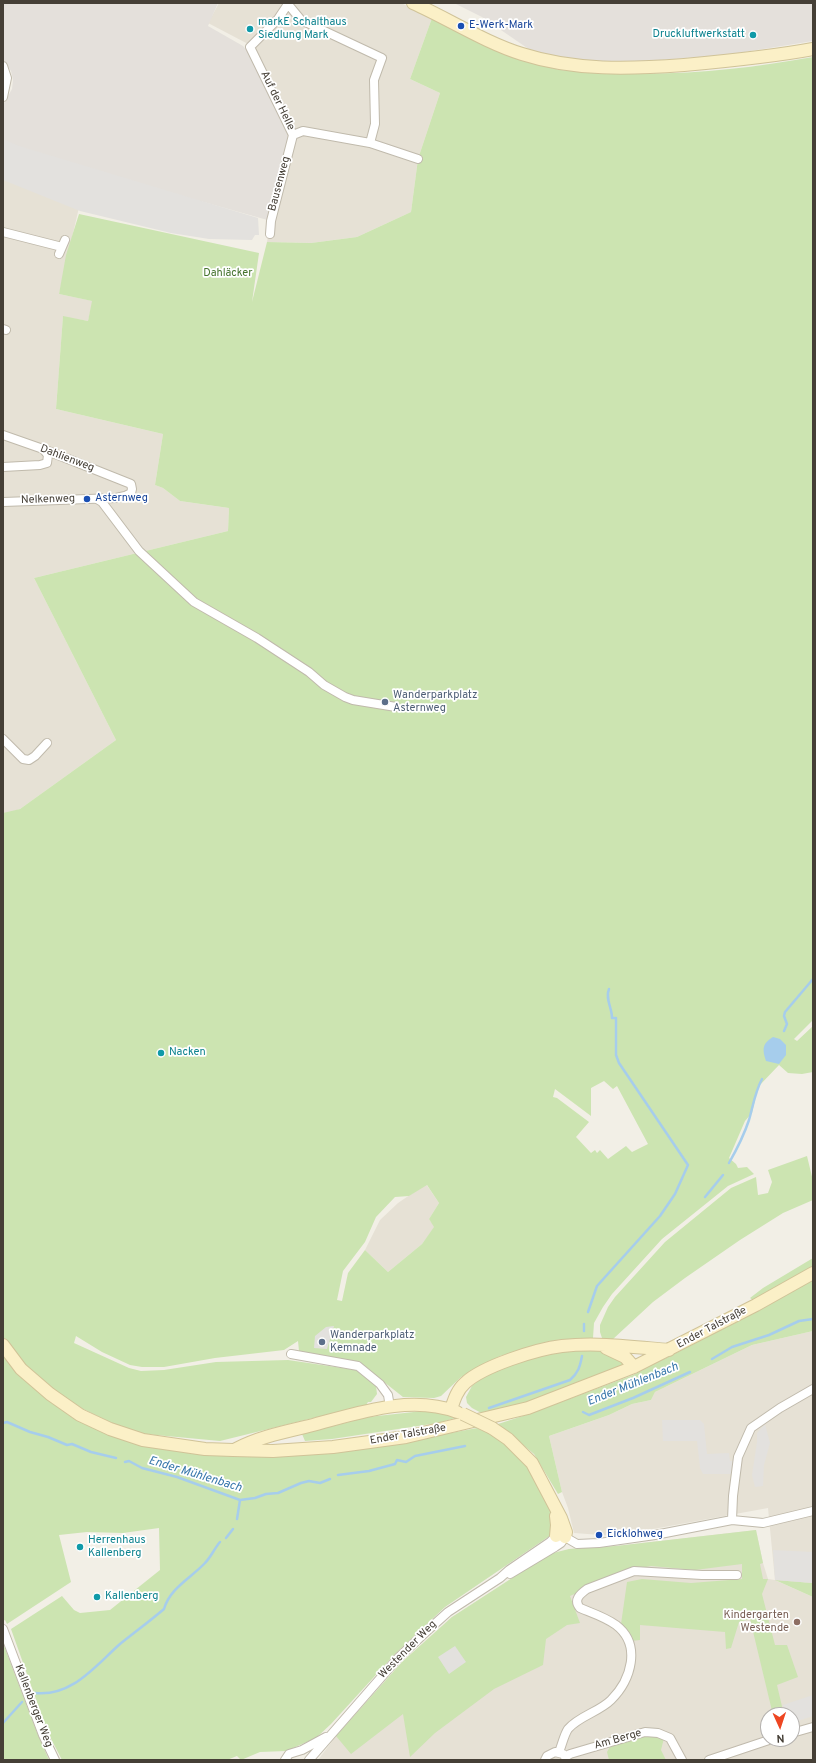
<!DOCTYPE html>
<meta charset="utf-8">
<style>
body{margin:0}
#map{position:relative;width:816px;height:1763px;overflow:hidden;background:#f2efe6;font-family:Overpass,sans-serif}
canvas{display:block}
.frame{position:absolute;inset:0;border:4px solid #453f36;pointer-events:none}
.north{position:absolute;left:760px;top:1707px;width:40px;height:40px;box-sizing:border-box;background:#fff;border:1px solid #b5b2af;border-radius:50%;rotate:177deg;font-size:11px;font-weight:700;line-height:16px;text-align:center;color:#453f36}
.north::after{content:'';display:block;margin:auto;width:14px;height:18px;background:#ee4622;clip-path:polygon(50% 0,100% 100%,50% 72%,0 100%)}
</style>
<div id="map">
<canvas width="816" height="1763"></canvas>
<div class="frame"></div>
<div class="north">N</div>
</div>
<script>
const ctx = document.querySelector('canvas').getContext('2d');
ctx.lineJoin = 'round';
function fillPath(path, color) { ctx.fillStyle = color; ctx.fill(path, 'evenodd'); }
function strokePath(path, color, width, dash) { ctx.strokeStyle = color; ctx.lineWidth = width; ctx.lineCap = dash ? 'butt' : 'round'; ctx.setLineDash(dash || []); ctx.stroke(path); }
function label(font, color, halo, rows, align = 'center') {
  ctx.font = font + ' Overpass,sans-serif'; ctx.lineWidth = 3.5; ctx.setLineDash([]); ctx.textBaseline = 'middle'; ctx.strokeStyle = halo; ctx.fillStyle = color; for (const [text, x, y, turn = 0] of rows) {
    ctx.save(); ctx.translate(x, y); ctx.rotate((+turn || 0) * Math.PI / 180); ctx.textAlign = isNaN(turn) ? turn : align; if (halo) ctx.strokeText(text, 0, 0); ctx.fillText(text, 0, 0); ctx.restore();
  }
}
const residential = new Path2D(`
 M219,3h182l31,15 -22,61 30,14 -22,66 -7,53 -54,25 -46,6 -44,-1 4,-21 -21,-176 -42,-22z
 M3,170l77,33 -21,91 34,7 -5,20 -25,-4 -7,92 107,25 -8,51 8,3 17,13 49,7 -1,23 -194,47 82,162 -96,69 -17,6z
 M426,1184l13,19 -10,16 6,8 -13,17 -34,28 -23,-22 15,-30 18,-17z
 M813,1331v252l-36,-2 36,16v163h-495l18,-24 66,-74 50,-45 117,-68 47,-3 140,-16 7,33 5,16 7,1 -7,-72 -153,28 -41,-3 -6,-25 -6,-16 -13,-56 60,-21 23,-11 19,-4 4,-8 97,-47zM768,1715h24v24h-24z`);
const industrial = new Path2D(`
 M3,3h215l-10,23 35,20 6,7 44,82 -22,86 -268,-75v-41l9,-16 1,-9 -2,-9 -8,-12z
 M454,3h359v38l-87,14 -105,8 -45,-2 -43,-9 -51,-35z`);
const green = new Path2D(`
 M432,18c40,19 80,41 124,51 13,3 28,2 42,3 72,5 144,-2 215,-15v963l-19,19 3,2 16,-15v46l-11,2 -14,-1 -9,-8 -21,22 -6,26 -7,8 -16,37 7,6 2,4 9,-1 7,7 -26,12 -66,53 -50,55 -9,13 -9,16 -1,15 -37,2 -56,16 -39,21 -20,19 -7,2 -31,-1 -43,-34 -61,-12 -1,-10 -14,9 -69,8 -51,9h-22l-12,-2 -28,-13 -26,-16 -2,7 55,25 12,3 23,-1 52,-8 72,-2 68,10 20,16 1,8 -6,8h-3l-2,3 -146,36 -75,-7 -33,-11 -29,-14 -30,-19 -29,-24 -21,-29v-524l17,-4 96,-69 -82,-162 194,-47 1,-23 -49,-7 -17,-13 -8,-3 8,-51 -107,-25 7,-93 25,5 4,-20 -33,-7 7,-39 13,-41 180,39 -7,49 15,-60 44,1 46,-6 54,-25 7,-53 22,-66 -30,-14zM604,1081l9,8 4,-3 31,58 -16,8 -6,-6 -18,13 -8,-9 -3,3 -2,-3 -4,3 -15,-16 13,-15 -32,-24 -4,-1 2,-8 36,27v-28zM427,1185l12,18 -10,16 5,8 -12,17 -34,28 -23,-22 -17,23 -6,28 -5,-1 6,-29 22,-29 11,-25 19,-20 14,-1z
 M807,1156l6,25v19l-30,13 -43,27 -55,38 -32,24 -41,38 -10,-2 -2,-6v-7l8,-18 7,-10 50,-55 66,-54 25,-11 2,18 10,-2 4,-11 -4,-12z
 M813,1258v9l-59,34 -4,-3 13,-10z
 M813,1280v51l-61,14 -97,47 -4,8 -19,4 -23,11 -60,21 13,56 -4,2 -24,-40 -36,-30 31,-10 104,-39 127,-65z
 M591,1350l12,1 26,13 -103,39 -41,12 -13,-7 -5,-5 -1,-6 6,-11 13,-11 17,-9 55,-15z
 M3,1353l15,21 123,71 192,6 107,-16 37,-7 11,5 16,10 21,20 27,50 -1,22 -106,72 -51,48 -63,69 -15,14 -30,13 -26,1 -19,8 -4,-4 -10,4h-165l-14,-27 -37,-104 51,-33 12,14 6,3 30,-3 50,-40 -1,-42 -36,5 -36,-1 -28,3 12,47 -64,42 -2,-4 -2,1z
 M423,1411l27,3 5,4 -17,5 -106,16 -27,2 -3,-7 66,-17z
 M756,1530l7,33 -3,1 3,15h5l-6,15 13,51h12l11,32 -21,8 7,30h-11l-23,-96 -11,3 -8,26 -5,1 -1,-17 -85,-7v15l-9,1 -5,-12 -5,-5 6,-42 15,-3 49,4 51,-4v-15l-47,6 -44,-4 -29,6 -52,24 10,27 -13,2 -21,14 -3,26 -49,24 -59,44 -25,24 -7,-43 -52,40 -15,-18 66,-74 50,-45 97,-63 20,-5 47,-3z
 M775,1580l38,3v14z
 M3,1643l35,92 11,25h-46z
 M646,1735l18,3 -3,12 5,10h-57l-2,-8 4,-7z`);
const parking = new Path2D(`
 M3,139l16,7 239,72 1,17h-4l-3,5 -43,-1 -38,-6 -91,-22 -77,-31z
 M334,1326l-7,23 -13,-1 1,-12 11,-9z
 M662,1420h38l4,4 3,30 22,-1 1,8h8l-2,13h-33l-3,-6 -3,-27h-34z
 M765,1424l5,19 -6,22 -1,21 -8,1 -3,-12 5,-33v-9z
 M773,1550l40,2v31l-38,-3z
 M455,1646l11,16 -17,12 -11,-17z
 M813,1695v21l-21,7v-8h-6l-3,-10z`);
const water = new Path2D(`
 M773,1037l7,2 6,6v10l-7,9 -13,-3c-4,-12 -4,-17 7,-24z`);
const stream = new Path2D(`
 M784,1031l3,-7 -3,-8 1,-4 28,-33
 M729,1163c8,-14 15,-28 20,-43 4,-14 6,-28 13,-41
 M705,1197l18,-22
 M588,1312l9,-26 63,-70 15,-22 13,-29 -69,-102 -3,-8v-37h-4c0,-11 -7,-19 -3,-29
 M584,1324v7
 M712,1359l20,-12 37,-12 30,-14 14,-2
 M489,1408l81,-28c8,-7 10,-13 12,-24
 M583,1412l6,3 44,-17 57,-26
 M3,1423l4,-1 23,10 18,5 19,8 5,-1 19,8 25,6
 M125,1462l4,-1 13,7 35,9 63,23 15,-2 11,-4 12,-1 23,-10 8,-2 11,2 10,-4
 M338,1475l31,-4 26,-7 2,-4 9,2 9,-6 50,-10
 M237,1519l3,-19
 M226,1538l7,-9
 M35,1693c37,4 60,-27 85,-49 15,-12 30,-23 44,-35 6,-21 27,-31 41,-46 6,-6 9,-14 15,-21
 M3,1723l19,-21`);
const minor = new Path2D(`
 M287,3l14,17 81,38 -8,22 1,44 -5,19
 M288,4l-10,15 -28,28 43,88
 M3,66l4,12 -4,19
 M293,135l10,-4 67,12 48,16
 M3,232l59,15
 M270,234l1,-13 22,-86
 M59,254l6,-14
 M3,329l3,1
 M3,435l40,14 88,35 1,5 -1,4 -6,3 -9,2 -113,4
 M3,467l37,-2 7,-2 1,-8 -5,-6
 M97,499l5,3 37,49 55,51 63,36 52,34 15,13 21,12 8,3 43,7
 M3,739l20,20 6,1 6,-4 12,-13
 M291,1354l67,12 22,18 8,11 2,12
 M732,1520l1,-24 5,-39 13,-29 29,-20 33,-19
 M510,1574l45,-27 6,-4 4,-6
 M3,1629l40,106 12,25
 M792,1733l21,-6
 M559,1752c3,-7 5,-17 9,-23 11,-13 31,-17 43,-29 20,-20 31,-55 5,-75 -11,-8 -24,-12 -36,-17 -7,-8 0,-14 7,-19l47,-18 68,4h35
 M565,1757l5,-3 75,-22 13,1 12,5 12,22
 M285,1760l4,-6 13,-4 24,-13
 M309,1760l89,-102 30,-28 20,-18 52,-34 9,-8 41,-28 6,-6 9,1 12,7 22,-1 56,-8 77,-15 31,3 50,-12
 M545,1760l2,-4 8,-4 8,2
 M709,1760l63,-21`);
const secondary = new Path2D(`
 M413,3c36,16 71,39 109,51 53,17 108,15 162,11 43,-4 86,-8 129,-16
 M3,1345l18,24 29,25 30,21 30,14 33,11 62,9 28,1 40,1 60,-4 73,-10 122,-29 106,-41 122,-62 57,-32
 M606,1348l19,9 9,10
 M451,1409c3,-9 6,-19 14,-26 18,-17 72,-34 97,-37 35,-4 72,1 107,4
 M492,1428l16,11 24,24 29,55 5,14 -1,5
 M236,1449c23,-12 48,-17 73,-23 47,-12 100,-32 148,-14
 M556,1536l1,-11 -1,-9`);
const secondaryBridge = new Path2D(`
 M463,1414l29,14`);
const markers = [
 [461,26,4,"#1a4fb4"],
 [250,29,4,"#0f9aa8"],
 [753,35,4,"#0f9aa8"],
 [87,499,4,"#1a4fb4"],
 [385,702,4,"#5c6f8a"],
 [161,1053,4,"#0f9aa8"],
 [322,1342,4,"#5c6f8a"],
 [599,1535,4,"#1a4fb4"],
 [80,1547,4,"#0f9aa8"],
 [97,1597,4,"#0f9aa8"],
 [797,1622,4,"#8d6e63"]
];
const cultureNames = [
 ["markE Schalthaus",258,23],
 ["Siedlung Mark",258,36],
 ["Druckluftwerkstatt",745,35,"right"],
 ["Nacken",169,1053],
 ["Herrenhaus",88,1541],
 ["Kallenberg",88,1554],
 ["Kallenberg",105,1597]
];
const transitNames = [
 ["E-Werk-Mark",469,26],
 ["Asternweg",95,499],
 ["Eicklohweg",607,1535]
];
const streetNames = [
 ["Auf der Helle",277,101,64],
 ["Bausenweg",280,184,-75],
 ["Dahlienweg",67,459,21],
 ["Nelkenweg",48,500,-2],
 ["Ender Talstraße",712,1328,-28],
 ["Ender Talstraße",408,1435,-10],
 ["Westender Weg",408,1650,-45],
 ["Kallenberger Weg",33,1706,69],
 ["Am Berge",618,1740,-16]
];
const parkNames = [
 ["Dahläcker",228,274]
];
const serviceNames = [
 ["Wanderparkplatz",393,696],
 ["Asternweg",393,709],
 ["Wanderparkplatz",330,1336],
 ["Kemnade",330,1349]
];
const educationNames = [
 ["Kindergarten",789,1616],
 ["Westende",789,1629]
];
const waterNames = [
 ["Ender Mühlenbach",633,1385,-22],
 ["Ender Mühlenbach",195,1475,17]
];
fillPath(residential, '#e6e1d5');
fillPath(industrial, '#e4e0db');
fillPath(green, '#cce4b1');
fillPath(parking, '#e3e1de');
fillPath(water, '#a6cdec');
strokePath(stream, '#a6cdec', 2.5);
strokePath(minor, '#c0baac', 10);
strokePath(secondary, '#d0c398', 14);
strokePath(minor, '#fff', 8);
strokePath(secondary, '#fbf0c7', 12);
strokePath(secondaryBridge, '#d0c398', 14, []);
strokePath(secondaryBridge, '#fbf0c7', 12);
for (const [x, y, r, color] of markers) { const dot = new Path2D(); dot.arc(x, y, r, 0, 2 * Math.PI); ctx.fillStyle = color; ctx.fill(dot); strokePath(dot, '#fff', 1.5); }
label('11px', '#0d838f', '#fff', cultureNames, 'left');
label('11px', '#164399', '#fff', transitNames, 'left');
label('11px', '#453f36', '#fff', streetNames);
label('11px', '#45732d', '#fff', parkNames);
label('11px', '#4e5e75', '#fff', serviceNames, 'left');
label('11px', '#785e54', '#fff', educationNames, 'right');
label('italic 12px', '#3575aa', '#fff', waterNames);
</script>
